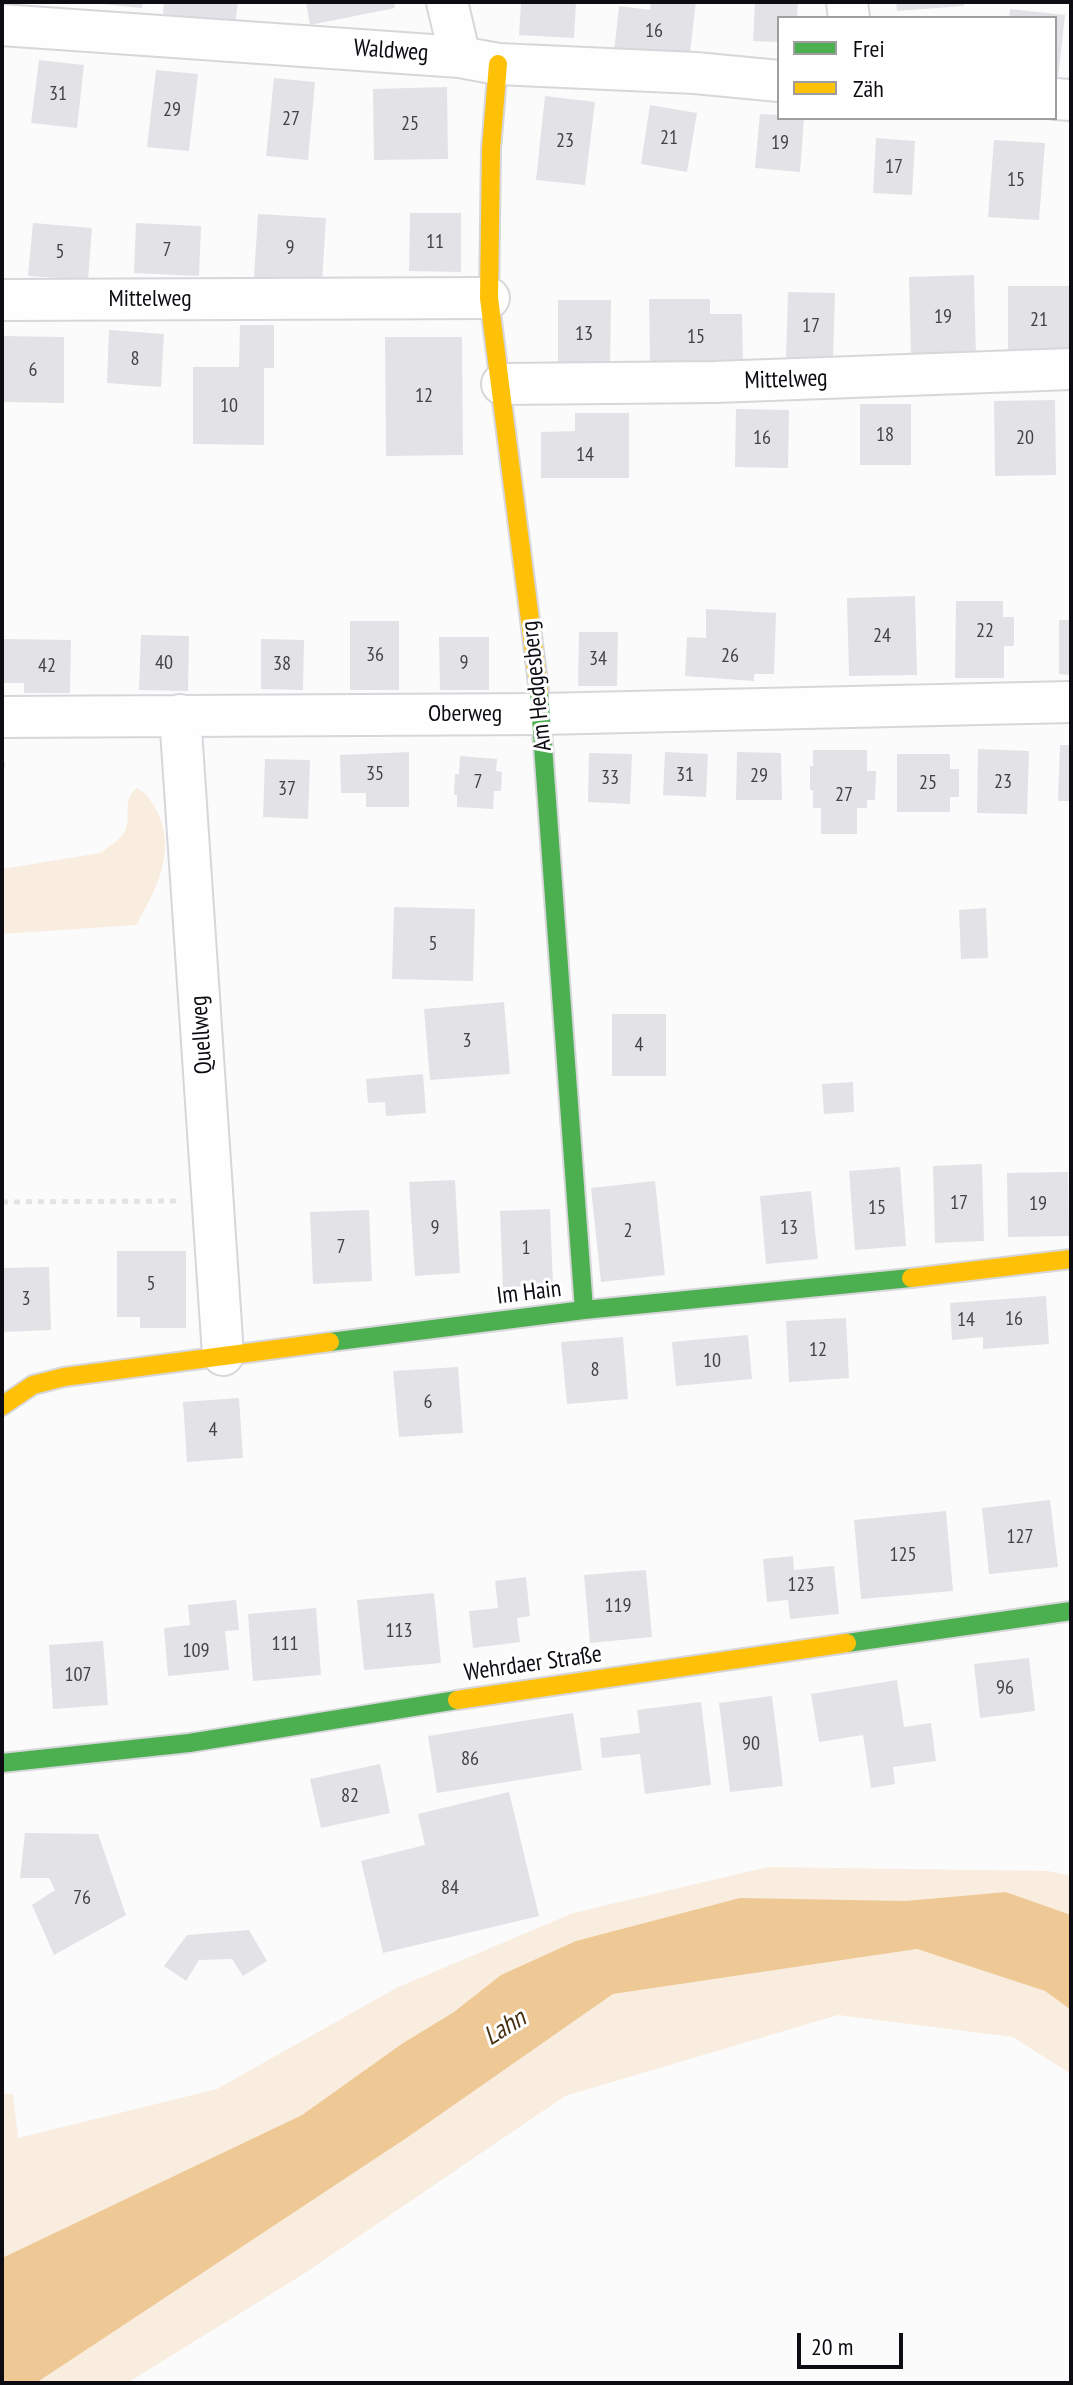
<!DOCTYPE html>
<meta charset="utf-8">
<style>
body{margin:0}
#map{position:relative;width:1073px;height:2385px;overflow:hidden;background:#fbfbfc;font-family:"PT Sans Narrow",sans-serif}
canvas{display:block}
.frame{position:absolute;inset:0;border:4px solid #0d0c12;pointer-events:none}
.legend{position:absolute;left:777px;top:16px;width:280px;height:104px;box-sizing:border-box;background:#fff;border:2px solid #9e9ea0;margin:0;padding:10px 14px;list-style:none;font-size:24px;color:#0d0c12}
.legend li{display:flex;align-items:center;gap:16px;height:40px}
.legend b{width:40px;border:2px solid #9e9ea0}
.scale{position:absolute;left:797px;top:2333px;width:106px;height:36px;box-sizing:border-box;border:4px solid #0d0c12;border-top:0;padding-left:10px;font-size:24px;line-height:28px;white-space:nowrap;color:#0d0c12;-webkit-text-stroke:6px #fff;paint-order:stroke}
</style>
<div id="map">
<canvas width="1073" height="2385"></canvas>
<div class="frame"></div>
<ul class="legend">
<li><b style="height:10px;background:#4caf50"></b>Frei</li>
<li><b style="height:10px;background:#ffc107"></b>Zäh</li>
</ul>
<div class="scale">20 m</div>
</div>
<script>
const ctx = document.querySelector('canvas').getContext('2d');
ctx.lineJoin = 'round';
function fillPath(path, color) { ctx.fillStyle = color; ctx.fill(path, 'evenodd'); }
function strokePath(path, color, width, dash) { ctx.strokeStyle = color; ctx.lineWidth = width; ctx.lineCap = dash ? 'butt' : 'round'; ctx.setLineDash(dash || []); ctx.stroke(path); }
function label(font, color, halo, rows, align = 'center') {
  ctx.font = font + ' "PT Sans Narrow",sans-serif'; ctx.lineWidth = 6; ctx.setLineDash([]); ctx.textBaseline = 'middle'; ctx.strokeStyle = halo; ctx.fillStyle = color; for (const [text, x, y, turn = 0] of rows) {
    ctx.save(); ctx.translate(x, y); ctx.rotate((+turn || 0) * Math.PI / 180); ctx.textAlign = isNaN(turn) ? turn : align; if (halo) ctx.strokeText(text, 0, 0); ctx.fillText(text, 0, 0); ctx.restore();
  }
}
const green = new Path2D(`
 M137,788c9,5 12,10 17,18 25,40 3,83 -18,119l-134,9v-65l98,-16c9,-6 19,-12 25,-22 7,-14 -4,-32 12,-43z
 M768,1867l280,4 23,5v39l-65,-23 -102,9 -450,111 -51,31 -101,72 -300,143v-164h11l5,44 199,-49 179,-101 177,-75z
 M917,1949l128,42 26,19v64l-58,-37 -175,-22 -273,81 -263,179 -175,108h-91l372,-246 205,-143z`);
const water = new Path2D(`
 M1006,1892l65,23v95l-26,-19 -128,-42 -304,45 -205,143 -372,246h-34v-125l300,-143 101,-72 51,-31 47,-37 75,-34 164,-43 164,3z`);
const building = new Path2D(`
 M103,2h40l-1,6 -39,-4z
 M164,2h74l-3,22 -72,-10z
 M306,2h88l1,6 -85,17z
 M521,2h55l-2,36 -55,-3z
 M651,2h45l-7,58 -75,-8 5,-46 31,4z
 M755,2h43l-1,16h-18v24l-26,-1z
 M896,2h68v4l-67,5z
 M1010,9l55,6 -7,63 -3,-1v-59h-46z
 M39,60l45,5 -7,63 -46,-5z
 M156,70l42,4 -9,77 -42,-4z
 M274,78l41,4 -7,78 -42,-4z
 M447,87l1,72 -74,1 -1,-71z
 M545,96l50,6 -10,83 -49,-5z
 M650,105l47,8 -10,59 -46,-8z
 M760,114l19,1v3h25l-4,54 -45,-4z
 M876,138l39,3 -3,54 -39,-2z
 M994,140l51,3 -6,77 -51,-3z
 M410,213h51v59l-52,-1z
 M258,214l68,4 -4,64 -68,-4z
 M33,223l59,5 -4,52 -60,-4z
 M136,223l65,3 -2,50 -65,-3z
 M974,275l2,82 -65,1 -2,-81z
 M1008,286h63v67h-63z
 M788,292l47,1 -2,66 -47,-1z
 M649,299h61v15h32l1,47 -93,1z
 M558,300h53l-1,68h-52z
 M240,325h34v43h-10v77l-71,-1v-77h46z
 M109,330l55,4 -3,53 -54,-4z
 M2,336l62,1v66l-62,-1z
 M385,337h77l1,118 -77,1z
 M1055,400l1,75 -61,1 -1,-75z
 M860,404h51v61h-51z
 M736,409l53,1 -1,58 -53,-1z
 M575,413h54v65h-88v-46l34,-1z
 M915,596l2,79 -68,1 -2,-78z
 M956,601h47v16h11v29h-10v32h-49z
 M706,609l70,4 -2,61h-20v7l-69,-5 2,-39 19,1z
 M1059,620h12v55l-12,-1z
 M350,621h49v69h-49z
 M579,632h39l-1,54h-39z
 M141,635l48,1 -1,55 -49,-1z
 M439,637h50v53h-49z
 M2,639l69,1 -1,53h-46v-10h-22z
 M261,639l43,1 -1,50 -42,-1z
 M1060,745h11v56h-13z
 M978,749l51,2 -2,63 -50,-1z
 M813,750h54v21h9l-1,29h-8v8h-10v26h-36v-26h-8v-18h-3v-24h3z
 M409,752v55h-43v-14h-25l-1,-38z
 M665,752l43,2 -2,43 -43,-2z
 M737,752l44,1 1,47h-46z
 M589,753l43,1 -2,50 -42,-2z
 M897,754h53v15h9v28h-9v15h-53z
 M460,756l37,3 -1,12 6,1 -1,19h-7l-1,18 -36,-2v-12h-3l1,-21h4z
 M265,759l45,1 -2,59 -45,-2z
 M394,907l81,2 -2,72 -81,-2z
 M986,908l2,50 -27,1 -2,-49z
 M504,1002l6,72 -80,6 -6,-71z
 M612,1014h54v62h-54z
 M423,1074l3,39 -40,3 -1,-14 -17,1 -2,-24z
 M853,1082l1,30 -30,2 -2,-30z
 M982,1164l2,77 -49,2 -2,-77z
 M900,1167l6,79 -51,4 -6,-79z
 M1068,1172l1,64 -61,1 -1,-64z
 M455,1180l5,93 -45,3 -6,-94z
 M655,1181l10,94 -64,7 -10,-94z
 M811,1191l7,68 -52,5 -6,-68z
 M550,1209l3,76 -50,2 -3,-76z
 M369,1210l3,71 -59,3 -3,-72z
 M117,1251h69v77h-46v-11h-23z
 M49,1267l2,63 -49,2v-64z
 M1046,1296l3,48 -66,5v-12l-31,3 -2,-37z
 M846,1318l3,60 -60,4 -3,-61z
 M748,1335l4,44 -76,7 -4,-44z
 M623,1337l5,62 -61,5 -6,-62z
 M458,1367l5,66 -64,4 -6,-66z
 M239,1398l4,60 -56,4 -4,-60z
 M1050,1500l8,67 -69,7 -7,-66z
 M946,1511l7,80 -92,8 -7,-79z
 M793,1556l1,14 40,-4 5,48 -49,5 -2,-19 -21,2 -4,-43z
 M646,1570l6,67 -62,6 -6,-68z
 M526,1577l4,39 -13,2 3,24 -47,6 -4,-37 29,-3 -3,-27z
 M434,1593l7,70 -77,7 -7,-70z
 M236,1600l3,30 -14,1 4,39 -61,6 -4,-48 26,-3 -2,-20z
 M316,1608l5,67 -68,6 -5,-67z
 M103,1641l5,64 -55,4 -4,-64z
 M1029,1658l6,53 -55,7 -6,-54z
 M897,1680l7,47 27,-4 5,38 -43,6 2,17 -24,4 -8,-53 -44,7 -8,-48z
 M772,1696l11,90 -53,6 -11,-89z
 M701,1702l10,83 -66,9 -5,-40 -38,4 -2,-20 40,-5 -3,-23z
 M573,1713l9,57 -145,23 -9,-57z
 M380,1764l10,49 -69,15 -11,-49z
 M509,1792l30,124 -156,37 -22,-92 64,-16 -7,-31z
 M25,1833l73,1 28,81 -72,40 -22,-50 23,-15 -6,-12h-29z
 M249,1930l18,31 -24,15 -11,-17 -33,1 -13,21 -22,-15 23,-31z`);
const path = new Path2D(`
 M2,765h3
 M2,1202l174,-1`);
const street = new Path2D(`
 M447,2l13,55
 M847,2l2,16
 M2,25l458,32 38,7 197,9 84,8
 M1055,99l16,1
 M2,300l487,-2
 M502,384l213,-2 356,-13
 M180,715l43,640
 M2,717l540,-3 529,-12`);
const fast = new Path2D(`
 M539,691l45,619
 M330,1342l254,-32 327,-32
 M847,1643l224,-32
 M2,1763l187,-20 268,-43`);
const slow = new Path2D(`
 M498,64l-7,85 -2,149 50,393
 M911,1278l160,-19
 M2,1406l31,-21 31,-8 266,-35
 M457,1700l390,-57`);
const numberNames = [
 ["16",654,31],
 ["31",58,94],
 ["29",172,110],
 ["27",291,119],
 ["25",410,124],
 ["21",669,138],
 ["23",565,141],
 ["19",780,143],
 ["17",894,167],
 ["15",1016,180],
 ["11",435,242],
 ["9",290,248],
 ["7",167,250],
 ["5",60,252],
 ["19",943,317],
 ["21",1039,320],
 ["17",811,326],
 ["13",584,334],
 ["15",696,337],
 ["8",135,359],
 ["6",33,370],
 ["12",424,396],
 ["10",229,406],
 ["18",885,435],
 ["16",762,438],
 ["20",1025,438],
 ["14",585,455],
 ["22",985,631],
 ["24",882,636],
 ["36",375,655],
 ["26",730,656],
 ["34",598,659],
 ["40",164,663],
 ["9",464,663],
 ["38",282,664],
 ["42",47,666],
 ["35",375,774],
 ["31",685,775],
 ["29",759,776],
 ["33",610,778],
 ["7",478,782],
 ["23",1003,782],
 ["25",928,783],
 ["37",287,789],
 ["27",844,795],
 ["5",433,944],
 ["3",467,1041],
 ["4",639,1045],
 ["17",959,1203],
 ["19",1038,1204],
 ["15",877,1208],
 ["9",435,1228],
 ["13",789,1228],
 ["2",628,1231],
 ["7",341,1247],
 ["1",526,1248],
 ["5",151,1284],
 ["3",26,1299],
 ["16",1014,1319],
 ["14",966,1320],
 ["12",818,1350],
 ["10",712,1361],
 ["8",595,1370],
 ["6",428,1402],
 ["4",213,1430],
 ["127",1020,1537],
 ["125",903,1555],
 ["123",801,1585],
 ["119",618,1606],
 ["113",399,1631],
 ["111",285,1644],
 ["109",196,1651],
 ["107",78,1675],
 ["96",1005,1688],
 ["90",751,1744],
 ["86",470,1759],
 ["82",350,1796],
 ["84",450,1888],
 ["76",82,1898]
];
const streetNames = [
 ["Waldweg",391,51,4],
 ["Mittelweg",150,299],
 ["Mittelweg",786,380,-2],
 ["Am Hedgesberg",537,686,-96],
 ["Oberweg",465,714],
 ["Quellweg",202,1035,-94],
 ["Im Hain",529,1293,-7],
 ["Wehrdaer Straße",533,1664,-8]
];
const waterNames = [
 ["Lahn",505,2028,-32]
];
fillPath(green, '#f9eddf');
fillPath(water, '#efc995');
fillPath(building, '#e3e3e7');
strokePath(street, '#d7d6da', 44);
strokePath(fast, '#d7d6da', 22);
strokePath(slow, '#d7d6da', 22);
strokePath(path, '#e4e4e4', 5, [6, 6]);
strokePath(street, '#fefeff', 40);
strokePath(fast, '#4caf50', 18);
strokePath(slow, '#ffc107', 18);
label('20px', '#424247', null, numberNames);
label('24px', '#0d0c12', '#fff', streetNames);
label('italic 26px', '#483111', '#fff', waterNames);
</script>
